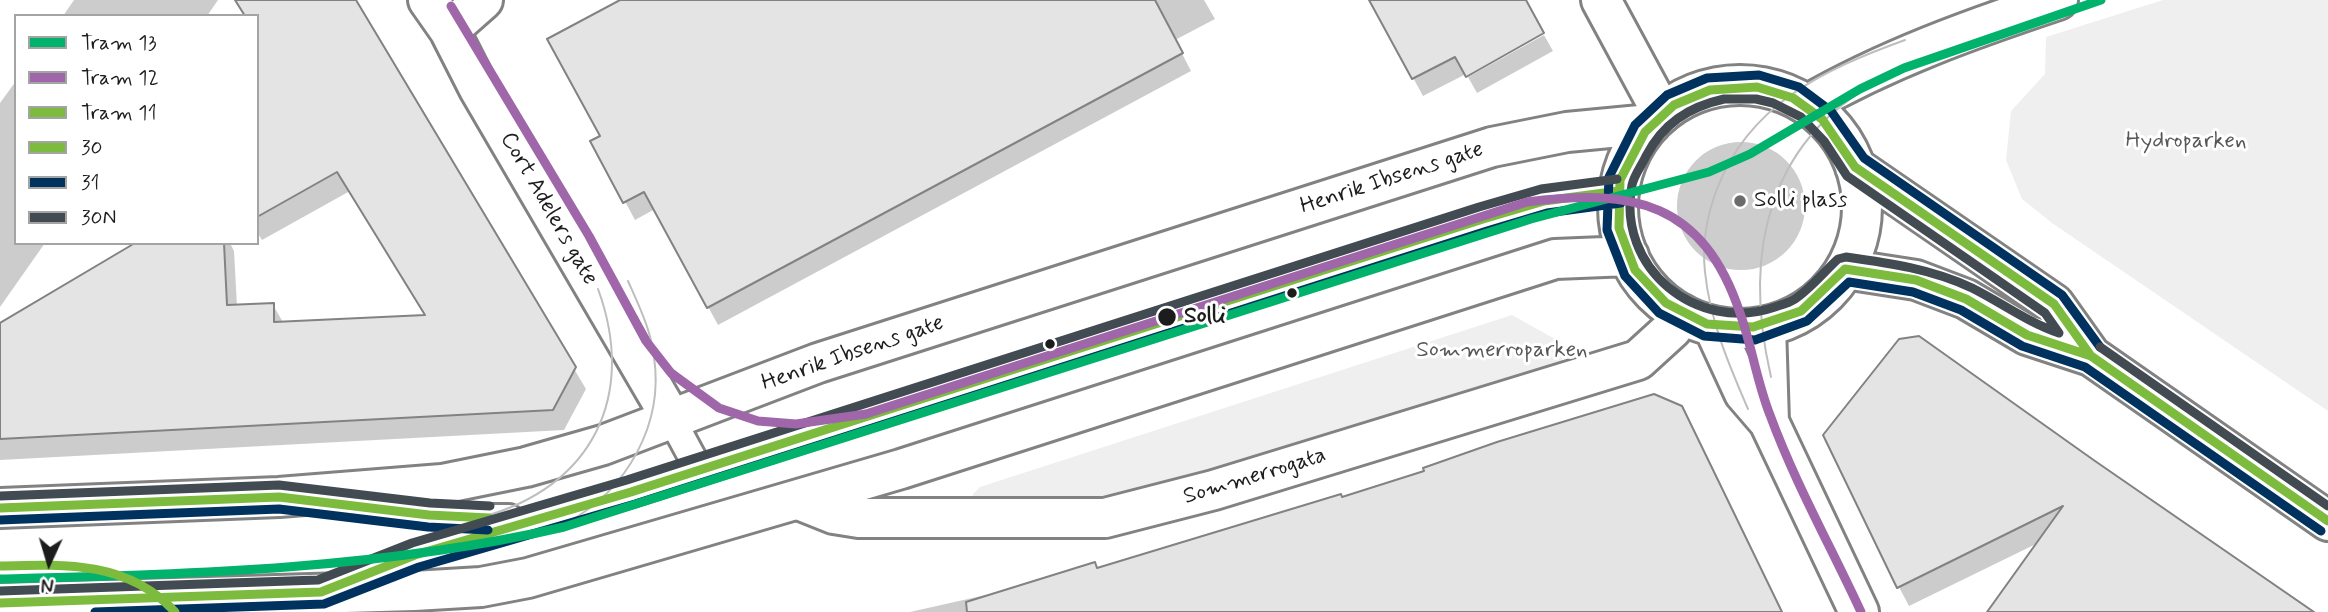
<!DOCTYPE html>
<style>
body{margin:0}
#map{position:relative;width:2328px;height:612px;overflow:hidden;background:#fff;font-family:Mynerve,sans-serif}
canvas{display:block}
.legend{position:absolute;left:14px;top:14px;width:245px;height:231px;box-sizing:border-box;background:#fff;border:2px solid #a4a4a4;margin:0;padding:9px 12px;list-style:none;font-size:21px;color:#1c1c1c}
.legend li{display:flex;align-items:center;gap:14px;height:35px}
.legend b{width:35px;border:2px solid #a4a4a4}
.north{position:absolute;left:14px;top:528px;width:70px;height:70px;-webkit-text-stroke:5px #fff;paint-order:stroke;rotate:184deg;font-size:19px;font-weight:700;line-height:28px;text-align:center;color:#1c1c1c}
.north::after{content:'';display:block;margin:auto;width:24px;height:32px;background:#1c1c1c;clip-path:polygon(50% 0,100% 100%,50% 72%,0 100%)}
</style>
<div id="map">
<canvas width="2328" height="612"></canvas>
<ul class="legend">
<li><b style="height:9px;background:#00b26b"></b>Tram 13</li>
<li><b style="height:9px;background:#a066aa"></b>Tram 12</li>
<li><b style="height:9px;background:#7dbb3f"></b>Tram 11</li>
<li><b style="height:9px;background:#7dbb3f"></b>30</li>
<li><b style="height:9px;background:#003260"></b>31</li>
<li><b style="height:9px;background:#424a52"></b>30N</li>
</ul>
<div class="north">N</div>
</div>
<script>
const ctx = document.querySelector('canvas').getContext('2d');
ctx.lineJoin = 'round';
function fillPath(path, color) { ctx.fillStyle = color; ctx.fill(path, 'evenodd'); }
function strokePath(path, color, width, dash) { ctx.strokeStyle = color; ctx.lineWidth = width; ctx.lineCap = dash ? 'butt' : 'round'; ctx.setLineDash(dash || []); ctx.stroke(path); }
function label(font, color, halo, rows, align = 'center') {
  ctx.font = font + ' Mynerve,sans-serif'; ctx.lineWidth = 6; ctx.setLineDash([]); ctx.textBaseline = 'middle'; ctx.strokeStyle = halo; ctx.fillStyle = color; for (const [text, x, y, turn = 0] of rows) {
    ctx.save(); ctx.translate(x, y); ctx.rotate((+turn || 0) * Math.PI / 180); ctx.textAlign = isNaN(turn) ? turn : align; if (halo) ctx.strokeText(text, 0, 0); ctx.fillText(text, 0, 0); ctx.restore();
  }
}
const green = new Path2D(`
 M2163,0h165v411l-276,-188 -30,-24 -16,-39 5,-49 34,-37 1,-37z
 M1512,315l52,29 -2,21 -444,136 -145,5v-12l7,-7z`);
const water = new Path2D(`
 M1677 206a64 64 0 1 1 128 0a64 64 0 1 1-128 0Z`);
const shadow = new Path2D(`
 M74,0h144l-11,16h-144z
 M236,0h118l232,389 -22,41 -564,30v-136l136,-81h94l4,8 3,55 36,-1 11,19 143,-8 -77,-125 -88,49 -5,-8v-216z
 M624,0h580l11,19 -40,21 16,31 -473,254 -63,-116 -20,11 -42,-78 9,-5z
 M1371,0h154l-59,74 -43,22z
 M1544,35l9,16 -76,42 -9,-16z
 M16,81v162h29l-45,64v-204z
 M1919,338l394,274h-324l51,-70 -131,64 -10,-19z
 M1681,407l101,205h-872l187,-42z`);
const building = new Path2D(`
 M235,0h121l220,367 -23,43 -553,29v-116l135,-80h89l3,62 47,-2v19l151,-7 -88,-143 -80,45v-201h-12z
 M620,0h535l28,53 -476,255 -63,-116 -21,11 -33,-62 10,-5 -53,-97z
 M1369,0h157l18,33 -78,44 -11,-20 -43,22z
 M1919,336l176,125 219,151h-327l76,-106 -166,82 -74,-153 76,-96z
 M1654,394l28,12 100,206h-815l-1,-10 129,-40 2,6 244,-74 1,3 82,-26 -1,-3 74,-26z`);
const lane = new Path2D(`
 M671,418l28,52
 M342,504l124,14h43
 M337,586l78,-31 216,-63 852,-273 61,-18 75,-10`);
const street = new Path2D(`
 M428,0l21,30 30,59 192,329
 M1601,0l61,113
 M449,30l34,-30
 M799,500l35,14 25,4h246l109,-28 424,-130 34,-31 10,-15`);
const secondary = new Path2D(`
 M1618 207a122 122 0 1 1 244 0a122 122 0 1 1-244 0Z
 M1807,105c80,-46 164,-76 251,-105
 M1855,167l199,137 37,52
 M1845,269l71,11 50,19 61,36 64,21 237,165
 M1713,326l31,67 25,29 90,190
 M1766,326l3,96
 M0,508l279,-11 163,-13 84,-17 77,-22 215,-82 674,-216 75,-15 84,-8
 M0,603l414,-12 67,-4 47,-9 373,-109 654,-210 74,-3`);
const tram = new Path2D(`
 M1771,377c-29,-125 -4,-240 118,-302
 M1748,409c-19,-44 -38,-88 -43,-137 -3,-27 2,-57 12,-83 32,-85 108,-120 188,-149
 M482,517c111,-30 155,-122 116,-228
 M507,541c20,-5 42,-9 61,-19 59,-32 96,-98 86,-165 -3,-27 -15,-51 -26,-76`);
const bus1 = new Path2D(`
 M1845,269l-44,42 -48,16 -46,-3 -41,-21 -31,-33 -16,-42 1,-48 25,-48 29,-27 36,-15 47,-3 36,11 29,21 33,48 199,137 37,52
 M1845,269l71,11 50,19 61,36 64,21 237,165
 M0,508l279,-11 150,18 60,3
 M0,603l321,-11 94,-37 216,-63 852,-273 61,-18 75,-10`);
const bus2 = new Path2D(`
 M2100,347l-38,-52 -198,-137 -33,-47 -32,-24 -40,-12 -52,3 -40,17 -32,30 -26,52 -2,53 18,46 34,37 45,23 51,4 52,-19 42,-39 64,10 48,18 61,36 63,21 236,164
 M0,520l279,-11 149,18 60,3
 M95,612l229,-8 95,-37 216,-63 852,-273 60,-18 74,-10`);
const bus3 = new Path2D(`
 M1724,99h32l17,4 28,14 23,24 23,35 198,137 14,20c-32,-11 -57,-30 -87,-45 -40,-19 -83,-25 -126,-31l-8,2c-14,13 -28,30 -43,40 -6,4 -14,6 -20,8 -78,27 -159,-39 -143,-122 2,-10 10,-20 14,-29 17,-32 42,-49 78,-57z
 M2100,347l228,159
 M0,496l279,-11 151,18 60,3
 M0,591l318,-11 94,-37 215,-63 852,-273 62,-18 76,-10`);
const tram1 = new Path2D(`
 M0,579c190,-5 378,-9 564,-52l967,-308 178,-47 41,-18 110,-65 44,-21 197,-68`);
const tram2 = new Path2D(`
 M451,6l138,230 57,105 25,32 48,35 39,13 38,3 70,-10 661,-212c106,-14 176,0 213,111 12,34 17,69 30,102 25,68 61,132 91,197`);
const tram3 = new Path2D(`
 M0,566c65,-2 128,-5 175,46`);
const markers = [
 [1740,201,7,"#6b6b6b"],
 [1292,293,6,"#1c1c1c"],
 [1167,317,10,"#1c1c1c"],
 [1050,344,6,"#1c1c1c"]
];
const parkNames = [
 ["Hydroparken",2186,142],
 ["Sommerroparken",1502,351]
];
const streetNames = [
 ["Henrik Ibsens gate",1392,179,-18],
 ["Cort Adelers gate",548,209,60],
 ["Henrik Ibsens gate",853,354,-19],
 ["Sommerrogata",1255,477,-17]
];
const poiNames = [
 ["Solli plass",1754,201]
];
const stopNames = [
 ["Solli",1184,317]
];
fillPath(green, '#efefef');
fillPath(water, '#cdcdcd');
fillPath(shadow, '#0003');
fillPath(building, '#e4e4e4');
strokePath(building, '#828282', 2);
strokePath(lane, '#828282', 32);
strokePath(street, '#828282', 44);
strokePath(secondary, '#828282', 44);
strokePath(lane, '#fff', 26);
strokePath(street, '#fff', 38);
strokePath(secondary, '#fff', 38);
strokePath(tram, '#bebebe', 2);
strokePath(bus1, '#7dbb3f', 9);
strokePath(bus2, '#003260', 9);
strokePath(bus3, '#424a52', 9);
strokePath(tram1, '#00b26b', 9);
strokePath(tram2, '#a066aa', 9);
strokePath(tram3, '#7dbb3f', 9);
for (const [x, y, r, color] of markers) { const dot = new Path2D(); dot.arc(x, y, r, 0, 2 * Math.PI); ctx.fillStyle = color; ctx.fill(dot); strokePath(dot, '#fff', 2.5); }
label('23px', '#575757', '#fff', parkNames);
label('23px', '#1c1c1c', '#fff', streetNames);
label('23px', '#1c1c1c', '#fff', poiNames, 'left');
label('bold 23px', '#1c1c1c', '#fff', stopNames, 'left');
</script>
